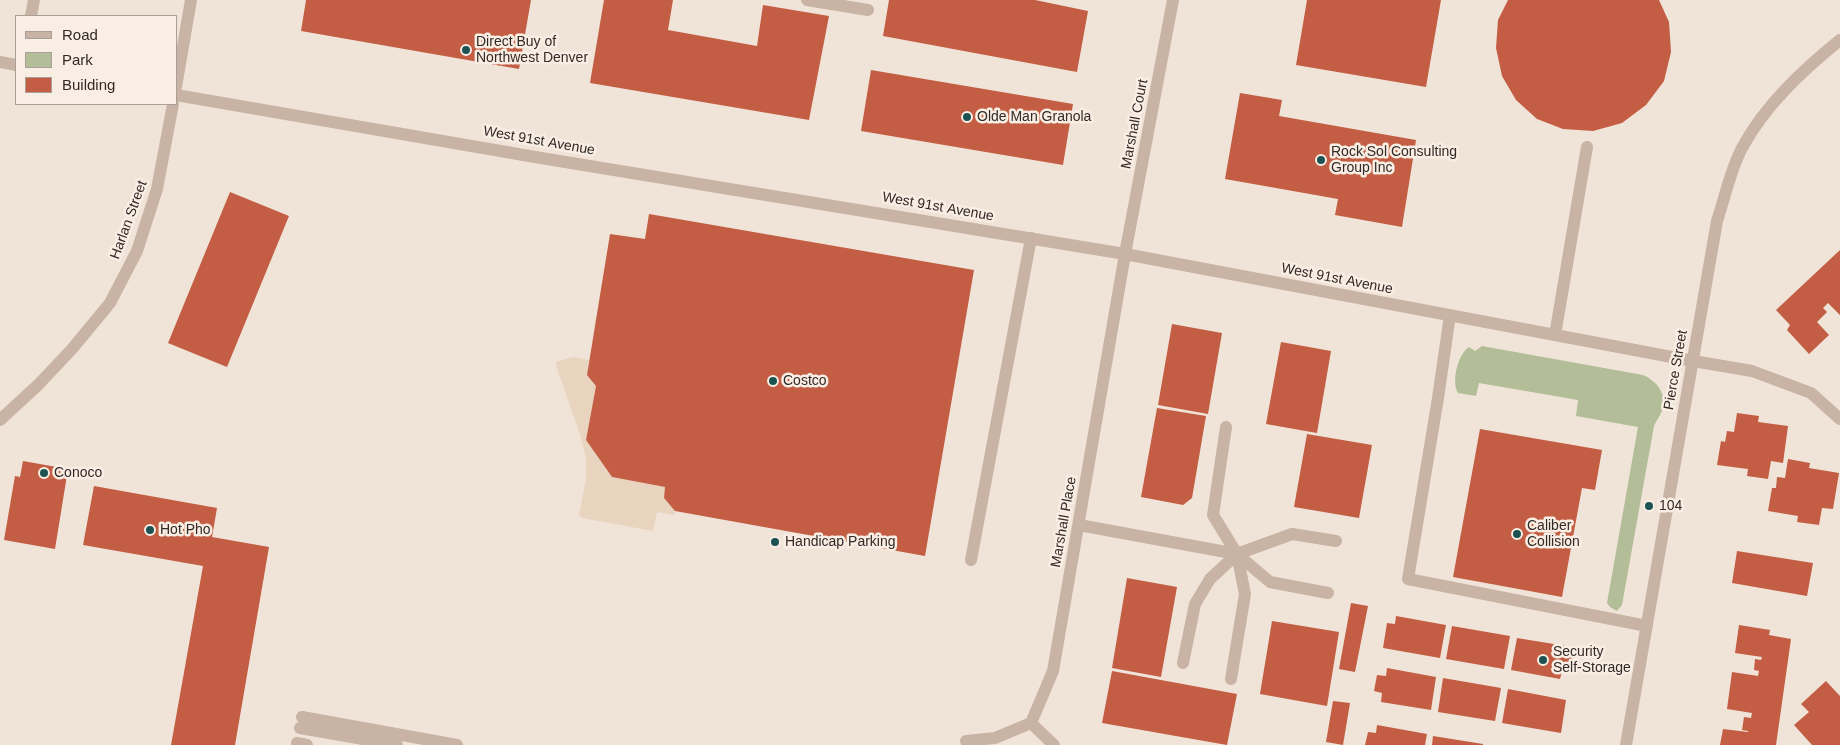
<!DOCTYPE html>
<style>
body{margin:0}
#map{position:relative;width:1840px;height:745px;overflow:hidden;background:#f0e4d8;font-family:Helvetica,sans-serif}
canvas{display:block}
.legend{position:absolute;left:15px;top:15px;width:162px;height:90px;box-sizing:border-box;background:#f8eee4;border:1px solid #a99f98;margin:0;padding:6px 9px;list-style:none;font-size:15px;color:#332926}
.legend li{display:flex;align-items:center;gap:10px;height:25px}
.legend b{width:25px;border:1px solid #a99f98}
</style>
<div id="map">
<canvas width="1840" height="745"></canvas>
<ul class="legend">
<li><b style="height:6px;background:#c8b3a4"></b>Road</li>
<li><b style="height:14px;background:#b3be99"></b>Park</li>
<li><b style="height:14px;background:#c35d43"></b>Building</li>
</ul>
</div>
<script>
const ctx = document.querySelector('canvas').getContext('2d');
ctx.lineJoin = 'round';
function fillPath(path, color) { ctx.fillStyle = color; ctx.fill(path, 'evenodd'); }
function strokePath(path, color, width, dash) { ctx.strokeStyle = color; ctx.lineWidth = width; ctx.lineCap = dash ? 'butt' : 'round'; ctx.setLineDash(dash || []); ctx.stroke(path); }
function label(font, color, halo, rows, align = 'center') {
  ctx.font = font + ' Helvetica,sans-serif'; ctx.lineWidth = 5; ctx.setLineDash([]); ctx.textBaseline = 'middle'; ctx.strokeStyle = halo; ctx.fillStyle = color; for (const [text, x, y, turn = 0] of rows) {
    ctx.save(); ctx.translate(x, y); ctx.rotate((+turn || 0) * Math.PI / 180); ctx.textAlign = isNaN(turn) ? turn : align; if (halo) ctx.strokeText(text, 0, 0); ctx.fillText(text, 0, 0); ctx.restore();
  }
}
const green = new Path2D(`
 M1482,346l161,29c14,6 25,20 19,36 -2,5 -6,10 -8,15l-32,179 -5,6 -7,-4 -3,-4 31,-176 -62,-11 2,-16 -99,-17 -3,13 -18,-3c-7,-12 0,-39 11,-46l6,4z`);
const plaza = new Path2D(`
 M573,357l16,3 -2,15 9,11 -10,54 26,37 53,10 -1,11 11,13 -1,4 -17,-3 -4,19 -71,-13 -3,-3 7,-37v-20l-5,-21 -25,-71v-4z`);
const building = new Path2D(`
 M306,0h225l-12,69 -218,-38z
 M604,0h69l-5,30 89,16 6,-41 66,11 -20,104 -219,-37z
 M889,0h146l53,11 -11,61 -194,-36z
 M1307,0h134l-15,87 -130,-22z
 M1508,0h151l10,22 2,30 -7,29 -18,24 -24,18 -29,8 -30,-2 -26,-10 -21,-19 -14,-24 -6,-28 2,-28z
 M871,70l202,34 -10,61 -202,-34z
 M1240,93l42,7 -3,16 137,24 -14,87 -67,-12 3,-16 -113,-20z
 M230,192l59,24 -62,151 -59,-24z
 M649,214l325,56 -49,286 -250,-45 -11,-13 1,-11 -53,-10 -26,-37 10,-54 -9,-11 23,-141 35,5z
 M1840,250v65l-12,-12 -5,5 4,4 -10,10 12,13 -20,19 -22,-24 3,-5 -14,-15z
 M1172,324l50,9 -14,81 -50,-9z
 M1281,342l50,9 -14,82 -51,-9z
 M1157,408l49,8 -14,82 -9,7 -42,-8z
 M1737,413l22,3 -1,6 30,4 -5,37 -12,-2 -3,18 -21,-3 1,-7 -31,-4 4,-24 4,1 2,-11 7,1z
 M1480,429l122,21 -7,40 -13,-2 -20,109 -109,-20z
 M1307,434l65,11 -13,73 -65,-11z
 M1788,459l22,4 -1,5 30,5 -6,36 -11,-1 -3,17 -22,-3 1,-6 -30,-5 4,-23h4l1,-11 8,1z
 M23,461l45,8 -13,80 -51,-9 11,-64 5,1z
 M94,486l123,22 -5,29 57,10 -34,198h-64l32,-179 -120,-21z
 M1737,551l76,12 -6,33 -75,-13z
 M1127,578l50,9 -16,90 -49,-9z
 M1351,603l17,3 -13,66 -16,-3z
 M1396,616l50,9 -6,33 -57,-10 4,-25 8,1z
 M1272,621l67,11 -12,74 -67,-12z
 M1739,625l31,5 -1,5 22,4 -15,106h-56l3,-16 25,3v-1l-6,-1 2,-13 7,1 1,-5 -25,-4 5,-37 26,4 1,-5 -5,-1 1,-11 6,1 1,-3 -27,-4z
 M1452,626l58,10 -6,33 -58,-10z
 M1517,638l49,8 -1,8 8,2 -3,16 -8,-1 -2,8 -49,-9z
 M1387,668l49,9 -5,33 -50,-8 1,-9 -8,-2 3,-16 9,1z
 M1112,671l125,23 -10,51 -125,-22z
 M1443,678l58,10 -6,33 -57,-9z
 M1826,681l14,15v49h-28l-18,-20 15,-13 -8,-8z
 M1508,689l58,11 -5,33 -59,-10z
 M1333,701l17,2 -7,42 -17,-3z
 M1377,725l50,9 -2,11h-60l3,-13 8,1z
 M1433,736l50,8v1h-51z`);
const minor = new Path2D(`
 M807,0l61,10
 M31,16l3,-16
 M0,62l16,3
 M176,87l15,-87
 M176,95l365,63 584,96 568,107 59,10 59,22 29,26
 M1450,315l-12,83 -30,181 239,47
 M1555,335l32,-188
 M0,420l38,-35 34,-36 38,-46 27,-52 20,-62 16,-85
 M1226,427l-13,88 24,39 33,28 58,11
 M1079,525l158,29
 M971,560l60,-322
 M1183,663l12,-59 15,-25 27,-25 55,-20 44,7
 M1231,679l14,-85 -8,-40
 M302,717l155,28
 M1031,723l23,22
 M300,728l97,17
 M966,741l29,-3 36,-15 22,-52 72,-417 48,-254
 M297,743l10,2
 M1626,745l91,-524c8,-24 13,-50 25,-73 23,-43 61,-78 98,-108`);
const markers = [
 [466,50,5,"#1d5253"],
 [967,117,5,"#1d5253"],
 [1321,160,5,"#1d5253"],
 [773,381,5,"#1d5253"],
 [44,473,5,"#1d5253"],
 [1649,506,5,"#1d5253"],
 [150,530,5,"#1d5253"],
 [1517,534,5,"#1d5253"],
 [775,542,5,"#1d5253"],
 [1543,660,5,"#1d5253"]
];
const poiNames = [
 ["Direct Buy of",476,42],
 ["Northwest Denver",476,58],
 ["Olde Man Granola",977,117],
 ["Rock Sol Consulting",1331,152],
 ["Group Inc",1331,168],
 ["Costco",783,381],
 ["Conoco",54,473],
 ["104",1659,506],
 ["Caliber",1527,526],
 ["Collision",1527,542],
 ["Hot Pho",160,530],
 ["Handicap Parking",785,542],
 ["Security",1553,652],
 ["Self-Storage",1553,668]
];
const streetNames = [
 ["Marshall Court",1135,124,-79],
 ["West 91st Avenue",539,141,10],
 ["West 91st Avenue",938,207,10],
 ["Harlan Street",129,220,-70],
 ["West 91st Avenue",1337,279,11],
 ["Pierce Street",1676,370,-80],
 ["Marshall Place",1064,522,-80]
];
fillPath(green, '#b3be99');
fillPath(plaza, '#e8d4bf');
fillPath(building, '#c35d43');
strokePath(minor, '#c8b3a4', 12);
for (const [x, y, r, color] of markers) { const dot = new Path2D(); dot.arc(x, y, r, 0, 2 * Math.PI); ctx.fillStyle = color; ctx.fill(dot); strokePath(dot, '#f8eee4', 2); }
label('14px', '#332926', '#f8eee4', poiNames, 'left');
label('14px', '#332926', '#f8eee4', streetNames);
</script>
